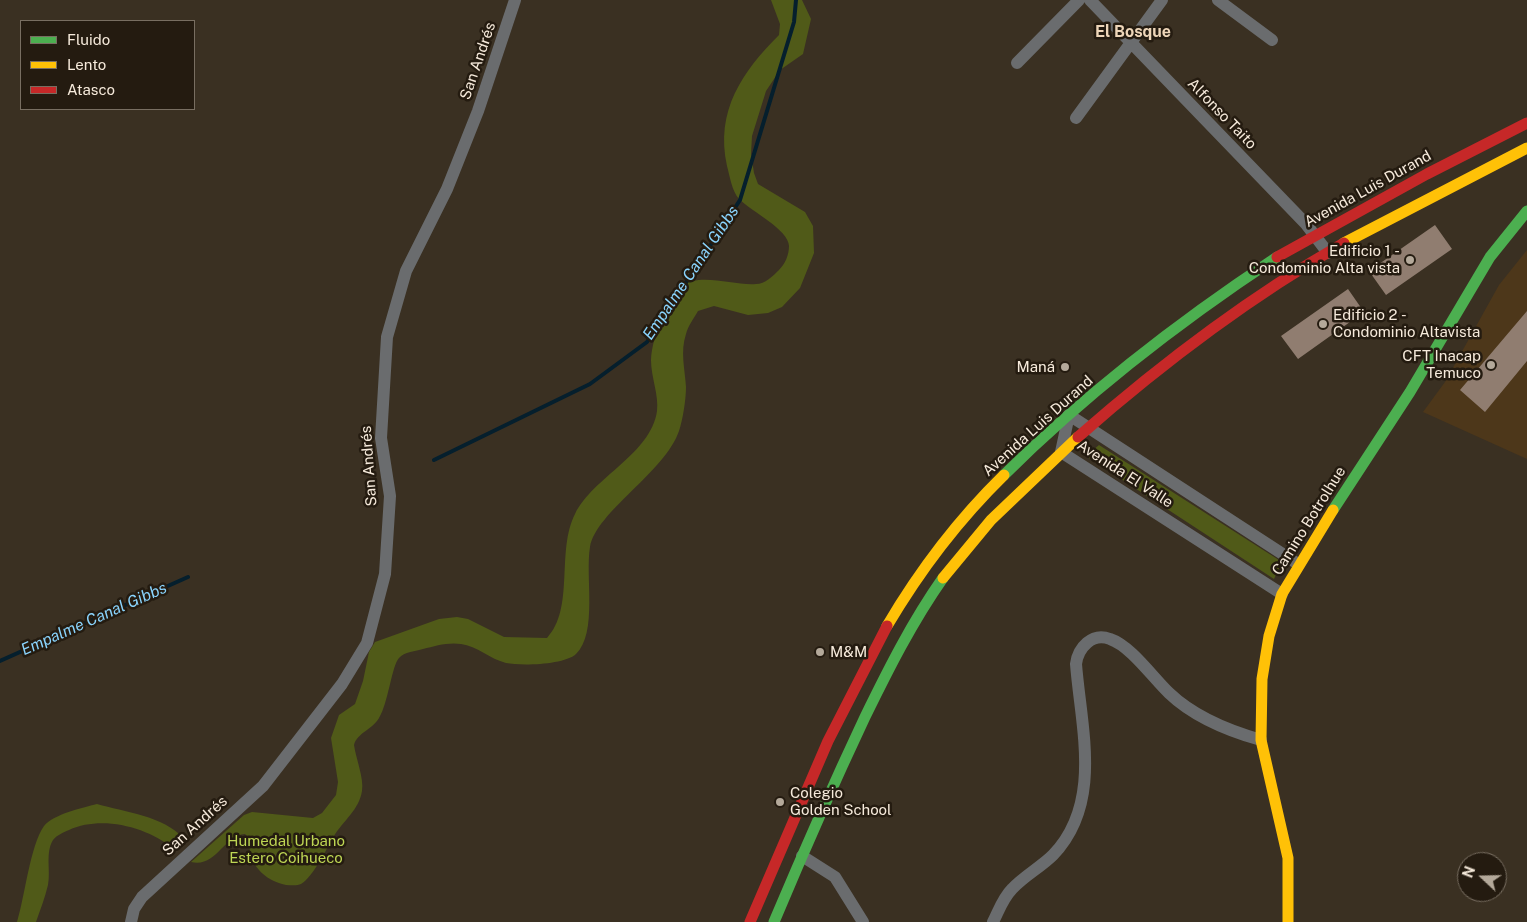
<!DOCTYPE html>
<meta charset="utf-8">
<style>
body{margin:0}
#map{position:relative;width:1527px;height:922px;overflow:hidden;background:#3a3022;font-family:"Public Sans",sans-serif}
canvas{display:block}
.legend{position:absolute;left:20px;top:20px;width:175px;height:90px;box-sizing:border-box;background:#241b10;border:1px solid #786e61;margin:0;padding:6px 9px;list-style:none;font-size:15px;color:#f6eadb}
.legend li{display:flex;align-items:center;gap:10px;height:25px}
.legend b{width:25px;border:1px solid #786e61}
.north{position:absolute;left:1457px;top:852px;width:50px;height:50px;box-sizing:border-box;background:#241b10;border:1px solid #786e61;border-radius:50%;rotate:291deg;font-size:14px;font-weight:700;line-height:20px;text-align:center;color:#f6eadb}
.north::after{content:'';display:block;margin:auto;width:18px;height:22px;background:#b4a99a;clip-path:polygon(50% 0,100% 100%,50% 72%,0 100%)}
</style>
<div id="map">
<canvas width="1527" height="922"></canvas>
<ul class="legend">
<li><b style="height:6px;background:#4caf50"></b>Fluido</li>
<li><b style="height:6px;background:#ffc107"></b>Lento</li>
<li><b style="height:6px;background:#c62828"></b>Atasco</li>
</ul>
<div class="north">N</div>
</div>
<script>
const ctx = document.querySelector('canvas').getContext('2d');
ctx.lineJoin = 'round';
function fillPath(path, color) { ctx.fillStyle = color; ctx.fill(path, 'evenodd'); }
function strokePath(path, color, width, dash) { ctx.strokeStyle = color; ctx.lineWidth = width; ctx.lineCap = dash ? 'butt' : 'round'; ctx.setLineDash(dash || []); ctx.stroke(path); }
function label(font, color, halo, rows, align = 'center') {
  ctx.font = font + ' "Public Sans",sans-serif'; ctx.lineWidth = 5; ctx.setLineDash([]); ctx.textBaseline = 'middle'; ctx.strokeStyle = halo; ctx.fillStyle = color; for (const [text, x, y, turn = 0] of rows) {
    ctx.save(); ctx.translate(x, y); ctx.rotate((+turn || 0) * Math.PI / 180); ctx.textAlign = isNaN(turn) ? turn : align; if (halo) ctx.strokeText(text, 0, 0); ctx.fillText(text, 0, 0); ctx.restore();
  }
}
const built = new Path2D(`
 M1527,250v209l-104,-47 22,-30 54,-97z`);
const green = new Path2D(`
 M771,0h31l9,19 -8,35 -23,16 -14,21 -14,45 -1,18 3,19 4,11 47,28 8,14 1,27 -14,35 -18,19 -14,6 -20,2 -34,-9 -16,5c-4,7 -10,15 -12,23 -6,18 -1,35 0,53 0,12 -3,32 -7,44 -14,41 -83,81 -89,116 -5,29 8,86 -14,107 -12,11 -55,12 -70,9 -16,-4 -29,-17 -45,-19 -13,-2 -26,2 -38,5 -7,2 -19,3 -24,9 -7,7 -11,46 -20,60 -6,11 -22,15 -25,27 2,14 10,33 8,46 -3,19 -19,30 -28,45 -7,12 -21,41 -33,48 -4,2 -10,1 -15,1 -21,-4 -40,-22 -36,-46l-5,-5c-22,2 -29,34 -54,28l53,-47 8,-3 61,6 9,-5 14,-18 2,-13 -7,-44 8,-23 16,-11 8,-23 6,-29 6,-10 64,-23 18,-2 11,2 36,18 43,1c28,-30 9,-87 28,-124 18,-37 76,-60 82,-103 2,-16 -6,-34 -6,-51 0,-12 6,-30 10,-42 3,-8 14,-27 21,-32 18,-14 53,0 74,-2 9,0 17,-8 23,-14 6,-6 10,-15 10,-24 0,-16 -38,-35 -50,-47 -7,-8 -9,-22 -12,-33 -12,-55 15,-94 52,-131l1,-11z
 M1099,445l183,117 -8,17 -188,-123z
 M97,804c27,8 67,12 86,34l-9,11c-27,-22 -72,-34 -105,-19 -5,2 -12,5 -16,10 -8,13 -2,31 -5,45 -3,13 -8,25 -12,37h-19c8,-26 13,-76 27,-96 10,-12 38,-18 53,-22z`);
const stream = new Path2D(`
 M434,460l156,-76 57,-42 93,-142 54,-178 2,-22
 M0,661l188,-84`);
const building = new Path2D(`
 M1435,225l17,24 -66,46 -17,-24z
 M1348,289l16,23 -66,47 -17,-23z
 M1527,311v50l-42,51 -25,-22z`);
const street = new Path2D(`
 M1090,0l216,224 22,29
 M1218,0l54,40
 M1017,63l62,-63
 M1076,118l86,-118
 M1282,594l-221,-142 8,-37 229,149
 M802,856l33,21 28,45
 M131,922l3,-13 8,-12 121,-111 79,-102 25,-41 18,-69 5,-78 -9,-58 6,-101 19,-66 41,-82 31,-78 37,-111
 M993,922c6,-12 10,-24 19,-33 12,-13 29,-22 41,-34 50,-52 28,-127 23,-191 2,-16 16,-32 34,-25 21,7 43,39 59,54 25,24 60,38 92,47`);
const fast = new Path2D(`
 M1004,475c83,-82 176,-154 273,-218
 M1333,510l77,-118 80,-135 37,-46
 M774,922c29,-69 59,-137 91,-205 23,-47 47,-95 78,-139`);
const slow = new Path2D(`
 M1344,243l183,-95
 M943,578l48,-58 87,-83
 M887,626c33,-56 71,-106 117,-151
 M1288,922v-64l-27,-118 1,-61 7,-43 13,-42 51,-84`);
const jam = new Path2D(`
 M1277,257l150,-83 100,-51
 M1078,437c83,-73 170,-139 266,-194
 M750,922l78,-181 59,-115`);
const markers = [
 [1410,260,5,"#b4a99a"],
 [1323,324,5,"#b4a99a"],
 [1491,365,5,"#b4a99a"],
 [1065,367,5,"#b4a99a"],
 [820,652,5,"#b4a99a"],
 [780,802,5,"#b4a99a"]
];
const streetNames = [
 ["San Andrés",478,61,-71],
 ["Alfonso Taito",1222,114,46],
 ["Avenida Luis Durand",1368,189,-29],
 ["Avenida Luis Durand",1038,426,-42],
 ["San Andrés",369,466,-94],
 ["Avenida El Valle",1125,474,33],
 ["Camino Botrolhue",1309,521,-58],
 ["San Andrés",195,826,-42]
];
const poiNames = [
 ["Edificio 1 -",1400,251],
 ["Condominio Alta vista",1400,268],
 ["Edificio 2 -",1333,315,"left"],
 ["Condominio Altavista",1333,332,"left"],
 ["CFT Inacap",1481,356],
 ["Temuco",1481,373],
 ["Maná",1055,367],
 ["M&M",830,652,"left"],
 ["Colegio",790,793,"left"],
 ["Golden School",790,810,"left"]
];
const parkNames = [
 ["Humedal Urbano",286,841],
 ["Estero Coihueco",286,858]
];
const neighbourhoodNames = [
 ["El Bosque",1133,32]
];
const waterNames = [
 ["Empalme Canal Gibbs",691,273,-56],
 ["Empalme Canal Gibbs",94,619,-24]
];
fillPath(built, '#4d371a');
fillPath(green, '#505a18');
strokePath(stream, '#051f2d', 4);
fillPath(building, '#907d70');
strokePath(street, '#6a6c6e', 12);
strokePath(fast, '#4caf50', 11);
strokePath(slow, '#ffc107', 11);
strokePath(jam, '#c62828', 11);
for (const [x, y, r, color] of markers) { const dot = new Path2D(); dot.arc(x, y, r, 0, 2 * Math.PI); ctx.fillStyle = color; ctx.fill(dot); strokePath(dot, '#241b10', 2); }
label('15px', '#f6eadb', '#241b10', streetNames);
label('15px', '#f6eadb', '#241b10', poiNames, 'right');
label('15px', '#bed654', '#241b10', parkNames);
label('bold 16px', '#eed6b9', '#241b10', neighbourhoodNames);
label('italic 16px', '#8ad4fd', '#241b10', waterNames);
</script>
